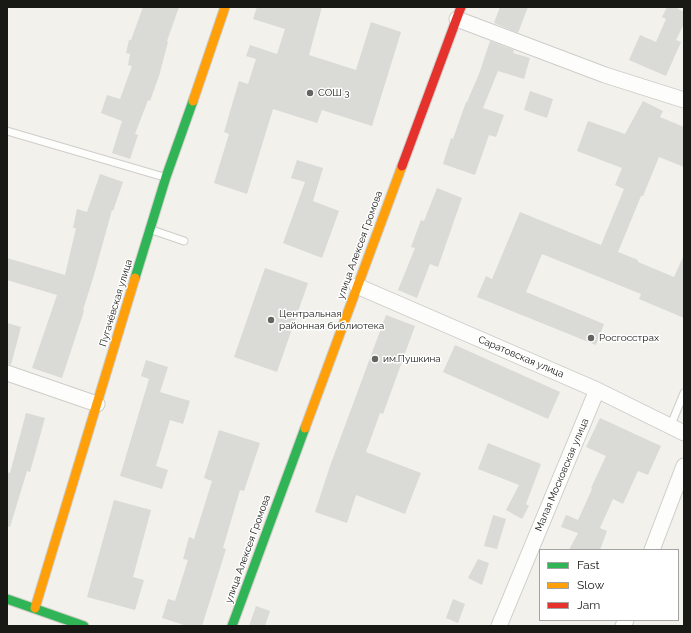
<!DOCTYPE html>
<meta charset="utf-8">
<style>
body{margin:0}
#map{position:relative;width:691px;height:633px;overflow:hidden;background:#f2f1ec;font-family:Raleway,sans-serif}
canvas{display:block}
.frame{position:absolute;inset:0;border:8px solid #181815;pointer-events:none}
.legend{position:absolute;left:539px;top:549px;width:140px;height:72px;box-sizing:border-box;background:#fff;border:1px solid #a3a3a1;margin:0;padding:5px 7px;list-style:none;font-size:12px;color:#181815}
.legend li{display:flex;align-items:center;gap:8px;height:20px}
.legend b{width:20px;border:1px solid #a3a3a1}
</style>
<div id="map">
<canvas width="691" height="633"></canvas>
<div class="frame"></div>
<ul class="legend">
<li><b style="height:5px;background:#30b455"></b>Fast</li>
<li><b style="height:5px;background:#ff9f0a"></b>Slow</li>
<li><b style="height:5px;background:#e5322d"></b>Jam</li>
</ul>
</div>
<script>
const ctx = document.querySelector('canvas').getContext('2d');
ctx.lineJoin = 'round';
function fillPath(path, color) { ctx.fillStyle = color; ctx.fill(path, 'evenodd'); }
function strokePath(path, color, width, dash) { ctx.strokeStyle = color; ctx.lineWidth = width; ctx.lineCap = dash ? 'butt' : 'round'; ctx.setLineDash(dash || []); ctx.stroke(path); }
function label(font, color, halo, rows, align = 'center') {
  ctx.font = font + ' Raleway,sans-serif'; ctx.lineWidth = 3; ctx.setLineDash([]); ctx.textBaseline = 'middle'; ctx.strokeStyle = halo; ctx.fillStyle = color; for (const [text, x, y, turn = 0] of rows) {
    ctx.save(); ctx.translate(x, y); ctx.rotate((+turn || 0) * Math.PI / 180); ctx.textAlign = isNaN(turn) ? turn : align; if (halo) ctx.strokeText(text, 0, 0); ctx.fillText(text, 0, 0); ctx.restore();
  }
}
const building = new Path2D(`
 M143,7h36l-12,34 1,1 -9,34 -9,25 -2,-1 -13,34 3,1 -8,24 -18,-6 10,-32 -21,-8 6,-18 13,4 12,-33 -4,-1 2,-11 -4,-1 3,-13h2z
 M257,7h65l-13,48 47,15 15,-48 30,10 -29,94 -50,-16 -5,13 -44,-14 -26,85 -33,-11 15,-49 -5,-2 15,-51 9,3 8,-25 -10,-3 4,-11 27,9 8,-25 -32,-10z
 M500,7h28l-10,26 -24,-10z
 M667,7h8l9,5v12l-8,16 5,2 -15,34 -37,-16 11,-25 16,7 10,-23 -4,-2z
 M490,41l24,9 -1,3 17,5 -6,21 -26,-8 -15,37 21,7 -8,22 -7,-2 -14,40 -32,-11 8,-26 2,1 13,-37h1l12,-28z
 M530,91l23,8 -6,19 -23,-8z
 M643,101l20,10 -3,6 24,10v40l-25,-10 -16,39h-2l-23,56 20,8v2l36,15 10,-22v63l-45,-19 2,-5 -99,-40 -16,38 78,32 -8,21 -119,-48 9,-21 6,3 28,-67 81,33 23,-56 -9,-4 7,-17 -45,-17 11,-30 37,13z
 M297,160l26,8 -10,33 26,10 -17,47 -39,-15 22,-61 -14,-4z
 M100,174l23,8 -10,29 -1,-1 -18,65 -11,35 1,1 -22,67 -30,-10 25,-73 -50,-15v-22l58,17 11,-47h-3l4,-19 10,3z
 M437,188l25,10 -24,69 -8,-3 -13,34 -19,-8 17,-42 -4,-1 10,-27 3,1z
 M265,268l43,15 -31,89 -43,-15z
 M386,315l29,11 -32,88 -3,-1 -14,39 55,21 -16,41 -49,-19 -9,28 -32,-11 15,-46z
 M7,323l14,4 -10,38 -4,-1z
 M455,345l105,47 -12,27 -105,-47z
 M146,360l22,7 -8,25 30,9 -7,23 -13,-4 -14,46 12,4 -6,19 -42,-13 29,-97 -8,-3z
 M26,413l19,5 -15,54 -3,-1 -17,56 -3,-1v-54l3,1z
 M600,418l61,28 -13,29 -10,-4 -15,33 -10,-5 -13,29 7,3 -7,19h-31l9,-17 -17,-6 5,-12 12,5 14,-31 -1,-1 15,-32 -20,-9z
 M219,430l41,13 -16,48 -4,-1 -17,58 3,1 -24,77h-15l-25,-8 6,-19 7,2 13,-41 -5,-1 6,-22 5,2 18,-58 -8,-3z
 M488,443l53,21 -15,40 3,2 -7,13 -16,-9 13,-25 -41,-16z
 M114,500l37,10 -18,67 11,3 -9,30 -48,-13z
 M493,515l13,4 -9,30 -13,-3z
 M478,559l11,4 -7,22 -14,-7z
 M453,599l12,5 -7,19 -12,-5z
 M256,606l14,5 -5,15h-16z`);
const lane = new Path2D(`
 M7,131l157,46
 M152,230l32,11
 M670,427l14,-34`);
const street = new Path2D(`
 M457,19l148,56 79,25
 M357,286l240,104 87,43
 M7,373l90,31
 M652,550l32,-84
 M499,626l98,-236
 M623,626l3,-6`);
const fast = new Path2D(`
 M135,278l31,-101 27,-76
 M7,599l77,27
 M232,626l73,-198`);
const slow = new Path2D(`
 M193,101l32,-94
 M305,428l97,-262
 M35,608l100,-330`);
const jam = new Path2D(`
 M402,166l59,-159`);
const markers = [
 [310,93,4,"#646460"],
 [271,320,4,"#646460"],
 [591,338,4,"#646460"],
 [375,359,4,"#646460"]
];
const poiNames = [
 ["СОШ 3",318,93],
 ["Центральная",279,314],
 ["районная библиотека",279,326],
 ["Росгосстрах",599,338],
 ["им.Пушкина",383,359]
];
const streetNames = [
 ["улица Алексея Громова",360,245,-70],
 ["Пугачёвская улица",116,303,-73],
 ["Саратовская улица",521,357,23],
 ["Малая Московская улица",562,475,-67],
 ["улица Алексея Громова",248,549,-70]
];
fillPath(building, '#dadad6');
strokePath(lane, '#cecdc9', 9);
strokePath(street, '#cecdc9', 17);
strokePath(fast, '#cecdc9', 11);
strokePath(slow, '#cecdc9', 11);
strokePath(jam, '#cecdc9', 11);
strokePath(lane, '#fdfdfc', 7);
strokePath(street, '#fdfdfc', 15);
strokePath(fast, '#30b455', 9);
strokePath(slow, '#ff9f0a', 9);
strokePath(jam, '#e5322d', 9);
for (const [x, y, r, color] of markers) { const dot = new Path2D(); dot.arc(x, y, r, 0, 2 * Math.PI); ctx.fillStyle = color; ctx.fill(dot); strokePath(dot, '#fff', 1.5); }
label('10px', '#181815', '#fff', poiNames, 'left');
label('10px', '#181815', '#fff', streetNames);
</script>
